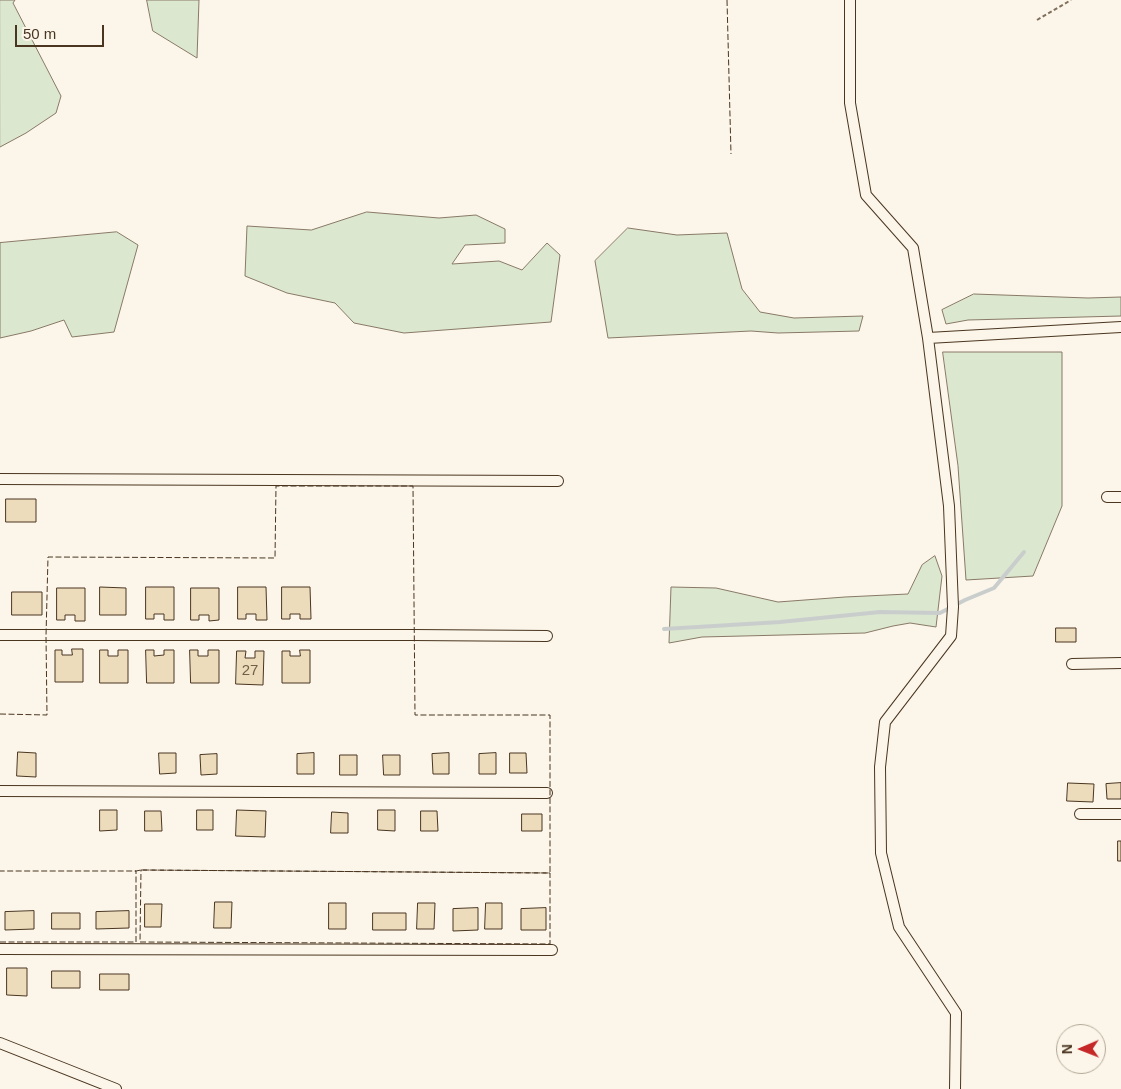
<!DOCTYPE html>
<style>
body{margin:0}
#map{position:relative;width:1121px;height:1089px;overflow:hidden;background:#fbf6e9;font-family:Helvetica,sans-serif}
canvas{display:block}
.north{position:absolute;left:1056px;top:1024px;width:50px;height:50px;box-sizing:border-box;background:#fbf6e9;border:1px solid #b4a999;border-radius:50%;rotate:269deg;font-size:14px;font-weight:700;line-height:20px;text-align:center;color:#4a3520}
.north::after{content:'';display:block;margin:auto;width:18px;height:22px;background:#c62828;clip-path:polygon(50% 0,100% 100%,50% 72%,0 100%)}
.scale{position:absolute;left:15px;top:25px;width:89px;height:22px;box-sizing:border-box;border:2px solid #4a3520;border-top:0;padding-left:6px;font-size:15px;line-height:18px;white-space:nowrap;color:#4a3520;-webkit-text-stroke:4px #fbf6e9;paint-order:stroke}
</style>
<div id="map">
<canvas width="1121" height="1089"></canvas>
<div class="north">N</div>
<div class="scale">50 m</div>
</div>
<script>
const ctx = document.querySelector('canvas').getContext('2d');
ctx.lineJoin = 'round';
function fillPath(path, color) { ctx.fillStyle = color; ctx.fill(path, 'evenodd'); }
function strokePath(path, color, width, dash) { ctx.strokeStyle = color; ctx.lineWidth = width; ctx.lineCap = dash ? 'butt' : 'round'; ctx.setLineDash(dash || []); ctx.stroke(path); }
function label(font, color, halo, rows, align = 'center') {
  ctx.font = font + ' Helvetica,sans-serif'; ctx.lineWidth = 4; ctx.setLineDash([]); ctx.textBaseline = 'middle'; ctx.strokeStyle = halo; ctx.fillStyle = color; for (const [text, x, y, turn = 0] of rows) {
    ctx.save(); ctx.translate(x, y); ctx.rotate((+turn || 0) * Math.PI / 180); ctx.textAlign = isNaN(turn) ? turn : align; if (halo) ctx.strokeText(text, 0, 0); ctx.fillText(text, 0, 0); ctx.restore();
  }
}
const green = new Path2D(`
 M0,0h15l-2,3 48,93 -5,17 -30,20 -26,14z
 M147,0h52l-2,58 -44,-27z
 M367,212l72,6 37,-3 29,14v14l-40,2 -13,19 47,-3 23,9 25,-27 13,12 -9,67 -147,11 -50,-10 -19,-20 -48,-10 -42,-17 2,-50 64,4z
 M628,228l49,7 50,-2 15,56 18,23 34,6 69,-2 -4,15 -81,2 -27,-2 -143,7 -13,-77z
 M117,232l21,13 -24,87 -42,5 -8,-17 -33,11 -31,7v-95z
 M974,294l114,4 33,-1v19l-153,4 -22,4 -4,-14z
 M943,352h119v154l-29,70 -67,4 -8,-114z
 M935,556l7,20 -6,51 -26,-4 -17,3 -28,7 -163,4 -33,6 2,-56 45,1 62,14 67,-5 63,-3 14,-29z`);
const stream = new Path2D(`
 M664,629l116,-7 100,-10 60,1 25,-13 29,-12 30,-36`);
const building = new Path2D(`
 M6,499h30v23h-30z
 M100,587l26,1v27h-26z
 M146,587h28v33h-10v-6h-10v5h-8z
 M238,587h28l1,33h-11v-6h-10v5h-8z
 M282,587h28l1,32h-11v-5h-10v5h-8z
 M57,588h28v33h-10v-6h-10v5h-8z
 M191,588h28v32l-10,1v-6h-10v5h-8z
 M12,592h30v23h-30z
 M1056,628h20v14h-20z
 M72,649h11v33h-28v-32h7v5h10z
 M100,650h8v6h10v-6h10v33h-28z
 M146,650h8v6l10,-1v-5h10v33h-27z
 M190,650h8v6h10v-6h11v33h-28z
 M300,650h10v33h-28v-32h8v5h10z
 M237,651h9l-1,7h10v-7h9l-1,34 -27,-1z
 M18,752l18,1v24l-19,-1z
 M159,753h17v20l-16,1z
 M314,753v21h-17v-20z
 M449,753v21h-16l-1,-20z
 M496,753v21h-17v-20z
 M510,753h16l1,20h-17z
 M217,754v20l-16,1 -1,-20z
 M340,755h17v20h-17z
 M383,755h17v20h-16z
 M1068,783l26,1 -1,18 -26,-1z
 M1121,783v16h-14l-1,-15z
 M100,810h17v20l-17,1z
 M197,810h16v20h-16z
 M237,810l29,1 -1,26 -29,-1z
 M378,810h17v21l-17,-1z
 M145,811h16l1,20h-17z
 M421,811h16l1,20h-17z
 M332,812l16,1v20h-17z
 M522,814h20v17h-20z
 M1118,841h3v20h-3z
 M215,902h17l-1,26h-17z
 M329,903h17v26h-17z
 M418,903h17l-1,26h-17z
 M486,903h16v26h-17z
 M145,904h17l-1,23h-16z
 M478,908v22l-25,1v-22z
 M546,908v22h-25v-21z
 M34,911v18l-29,1v-18z
 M129,911v17l-33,1v-17z
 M52,913h28v16h-28z
 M373,913h33v17h-33z
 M7,968h20v28l-20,-1z
 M52,971h28v17h-28z
 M100,974h29v16h-29z`);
const path = new Path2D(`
 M1037,20l34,-20`);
const street = new Path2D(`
 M850,0v103l16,92 47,53 15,90 21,168 4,101 -2,29 -66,86 -5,45 1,86 18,74 57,86 -1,76
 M928,338l193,-11
 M0,479l558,2
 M1107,497h14
 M0,635h414l133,1
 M1072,664l49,-1
 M0,791l547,2
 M1080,814h41
 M0,949l552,1
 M0,1043l116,46`);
const fence = new Path2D(`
 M727,0l4,154
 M0,714l47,1 -1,-79 2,-79 227,1 1,-72h137l2,229h135v158l-409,-3 -5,1h-136
 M141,870l409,3v71l-410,-2z
 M0,942h136v-71h-1`);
const numberNames = [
 ["27",250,671]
];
fillPath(green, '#dce7d0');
strokePath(green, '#887966', 1);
strokePath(stream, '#c9cecd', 4);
fillPath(building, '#ecdcbc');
strokePath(building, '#4a3520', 1);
strokePath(street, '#4a3520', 12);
strokePath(path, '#7f6f5c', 2, [4, 2.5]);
strokePath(street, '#fbf6e9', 10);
strokePath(fence, '#4a3520', 1, [6, 2.5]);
label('15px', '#725f47', null, numberNames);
</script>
